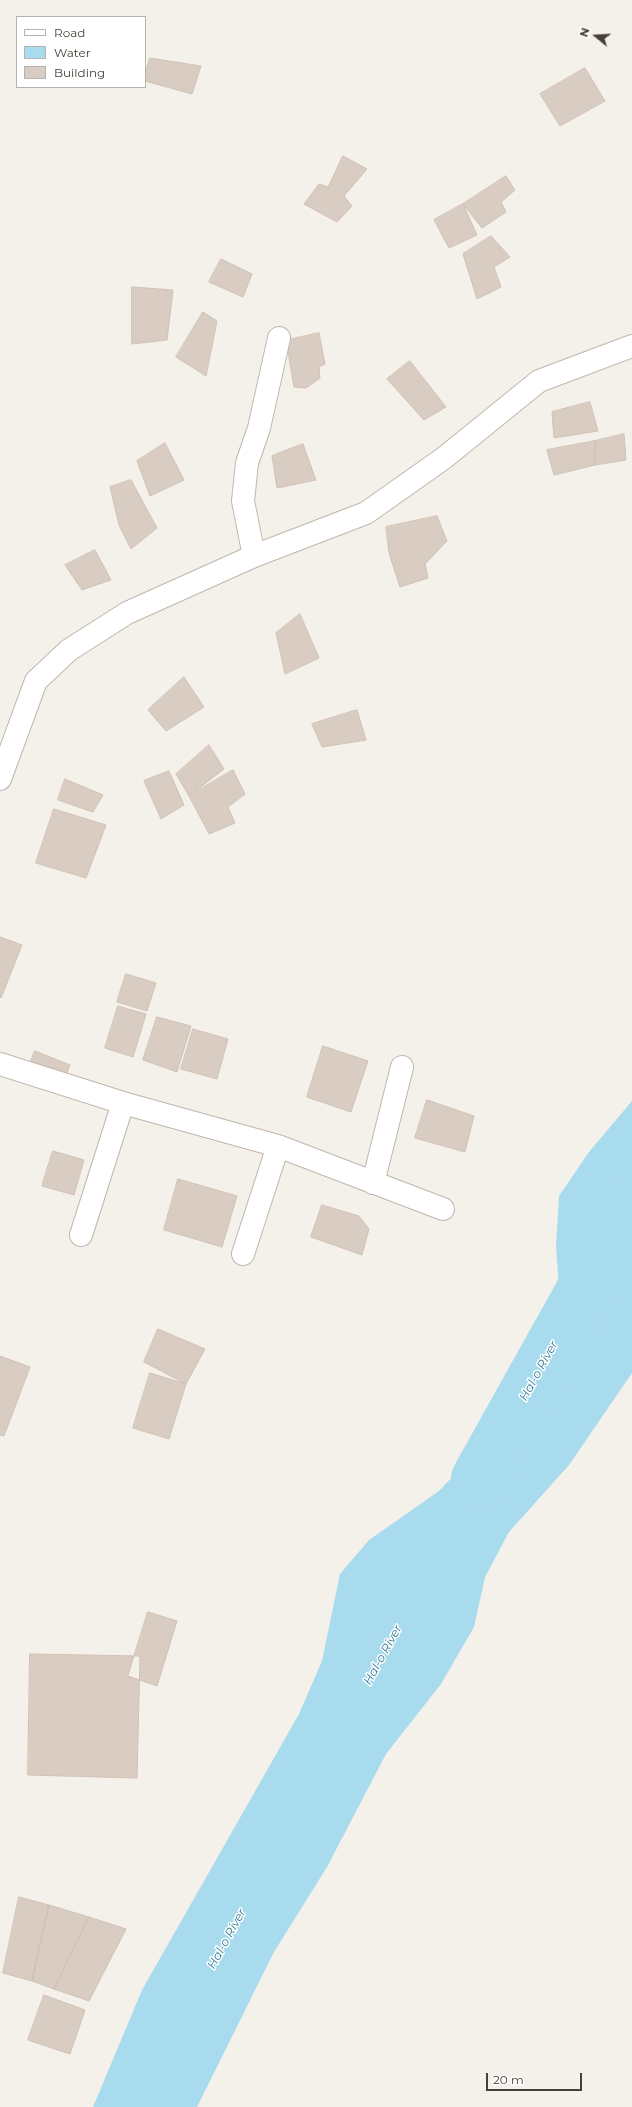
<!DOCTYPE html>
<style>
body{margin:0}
#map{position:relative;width:632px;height:2107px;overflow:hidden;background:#f4f0ea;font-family:Montserrat,sans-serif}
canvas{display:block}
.legend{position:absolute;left:16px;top:16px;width:130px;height:72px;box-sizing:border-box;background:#fff;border:1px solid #b6b3af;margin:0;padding:5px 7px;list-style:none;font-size:12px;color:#484038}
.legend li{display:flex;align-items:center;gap:8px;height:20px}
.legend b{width:20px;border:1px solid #b6b3af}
.north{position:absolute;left:576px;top:16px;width:40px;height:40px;-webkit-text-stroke:3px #fff;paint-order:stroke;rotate:288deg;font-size:11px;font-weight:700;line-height:16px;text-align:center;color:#484038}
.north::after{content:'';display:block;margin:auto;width:14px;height:18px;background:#484038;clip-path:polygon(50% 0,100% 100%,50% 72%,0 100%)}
.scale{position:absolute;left:486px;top:2073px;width:96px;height:18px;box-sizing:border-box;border:2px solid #484038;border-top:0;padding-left:5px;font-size:12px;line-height:14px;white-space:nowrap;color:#484038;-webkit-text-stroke:3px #fff;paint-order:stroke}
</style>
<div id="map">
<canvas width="632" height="2107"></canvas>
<ul class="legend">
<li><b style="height:5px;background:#fff"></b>Road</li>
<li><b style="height:11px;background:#a9dbee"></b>Water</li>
<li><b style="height:11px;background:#d9cdc3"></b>Building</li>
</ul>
<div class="north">N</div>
<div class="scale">20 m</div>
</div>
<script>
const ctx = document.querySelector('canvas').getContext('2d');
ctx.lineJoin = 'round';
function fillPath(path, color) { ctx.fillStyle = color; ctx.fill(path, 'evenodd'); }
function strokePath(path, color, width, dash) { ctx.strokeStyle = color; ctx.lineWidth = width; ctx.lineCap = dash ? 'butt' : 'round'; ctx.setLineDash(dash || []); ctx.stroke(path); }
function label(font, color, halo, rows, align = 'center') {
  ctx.font = font + ' Montserrat,sans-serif'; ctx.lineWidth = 3; ctx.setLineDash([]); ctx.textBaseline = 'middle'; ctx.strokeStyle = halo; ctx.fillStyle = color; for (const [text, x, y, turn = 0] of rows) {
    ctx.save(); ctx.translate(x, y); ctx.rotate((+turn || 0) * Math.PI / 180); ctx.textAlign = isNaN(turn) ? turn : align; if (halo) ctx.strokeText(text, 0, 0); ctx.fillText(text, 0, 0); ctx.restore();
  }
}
const water = new Path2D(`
 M632,1101v272l-63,92 -60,67 -24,45 -11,50 -33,57 -55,70 -59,113 -53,85 -77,155h-104l49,-117 157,-276 23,-53 18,-87 29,-34 70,-49 79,-83 46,-53 -8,-109 3,-50 30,-44z`);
const river = new Path2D(`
 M480,1479l152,-272`);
const building = new Path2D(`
 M150,58l51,8 -9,28 -47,-13v-7z
 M585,68l20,33 -45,25 -20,-32z
 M343,156l24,13 -23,27 8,10 -15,16 -33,-18 15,-20 9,3z
 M506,176l9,14 -14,12 5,10 -24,16 -19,-24z
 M463,204l14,31 -28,13 -15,-28z
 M491,236l19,21 -16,10 7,20 -24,12 -14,-45z
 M221,259l31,15 -9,23 -34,-15z
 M132,287l41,3 -6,50 -35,4z
 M203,312l14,9 -11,55 -30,-19z
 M319,333l6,31 -6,3 1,11 -14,10 -12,-1 -5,-29 -1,-18z
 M410,361l36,46 -22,13 -37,-41z
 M590,402l8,29 -44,7 -2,-26z
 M624,434l2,26 -31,5v-24z
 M595,441v24l-41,10 -7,-25z
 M165,443l19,37 -34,16 -13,-35z
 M303,444l13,36 -39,8 -5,-32z
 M131,480l26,48 -26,21 -12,-24 -9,-38z
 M437,516l10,25 -22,23 3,14 -28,9 -11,-34 -3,-26z
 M95,550l16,30 -29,10 -17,-25z
 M300,614l19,44 -34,16 -9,-41z
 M184,677l20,30 -38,24 -18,-21z
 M357,710l9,30 -44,7 -10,-23z
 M209,745l15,24 -35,27 -13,-22z
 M233,770l12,24 -17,13 7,16 -26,11 -20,-38z
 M169,771l15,34 -23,14 -17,-38z
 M65,779l38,16 -10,17 -35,-12z
 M54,809l52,16 -20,53 -50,-15z
 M0,937l22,8 -21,53 -1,-1z
 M126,974l30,9 -9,28 -30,-9z
 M118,1006l28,8 -13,43 -28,-9z
 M157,1017l34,9 -14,46 -34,-12z
 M193,1029l35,10 -11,40 -36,-10z
 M323,1046l45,15 -17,51 -44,-15z
 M35,1051l35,14 -6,16 -35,-15z
 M427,1100l47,16 -9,36 -50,-14z
 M53,1151l31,9 -10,35 -32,-9z
 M178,1179l59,17 -15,51 -58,-17z
 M322,1205l37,11 10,13 -7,26 -51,-18z
 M158,1329l47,20 -19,35 -42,-22z
 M0,1356l30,11 -26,69 -4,-1z
 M150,1373l36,11 -17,55 -36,-11z
 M148,1612l29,9 -20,65 -29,-10z
 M30,1654l110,2 -3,122 -109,-3z
 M19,1897l30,8 -17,76 -29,-8z
 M49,1905l40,12 -35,72 -22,-8z
 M89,1917l37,12 -37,72 -35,-12z
 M44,1995l41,15 -15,44 -42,-14z`);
const minor = new Path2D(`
 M254,556l-11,-55 4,-38 12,-35 20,-90
 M0,779l36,-98 33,-31 58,-37 127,-57 112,-43 78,-55 95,-77 93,-35
 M0,1064l123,39 155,43 165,63
 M373,1183l29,-116
 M81,1235l42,-132
 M243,1254l35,-108`);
const waterNames = [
 ["Hal-o River",539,1371,-61],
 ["Hal-o River",383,1655,-61],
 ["Hal-o River",227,1939,-61]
];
fillPath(water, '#a9dbee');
strokePath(river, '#a9dbee', 58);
fillPath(building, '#d9cdc3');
strokePath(building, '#d0c1b3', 1);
strokePath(minor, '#c0b6ad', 24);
strokePath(minor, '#fff', 22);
label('italic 12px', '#2f7a99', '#fff', waterNames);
</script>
